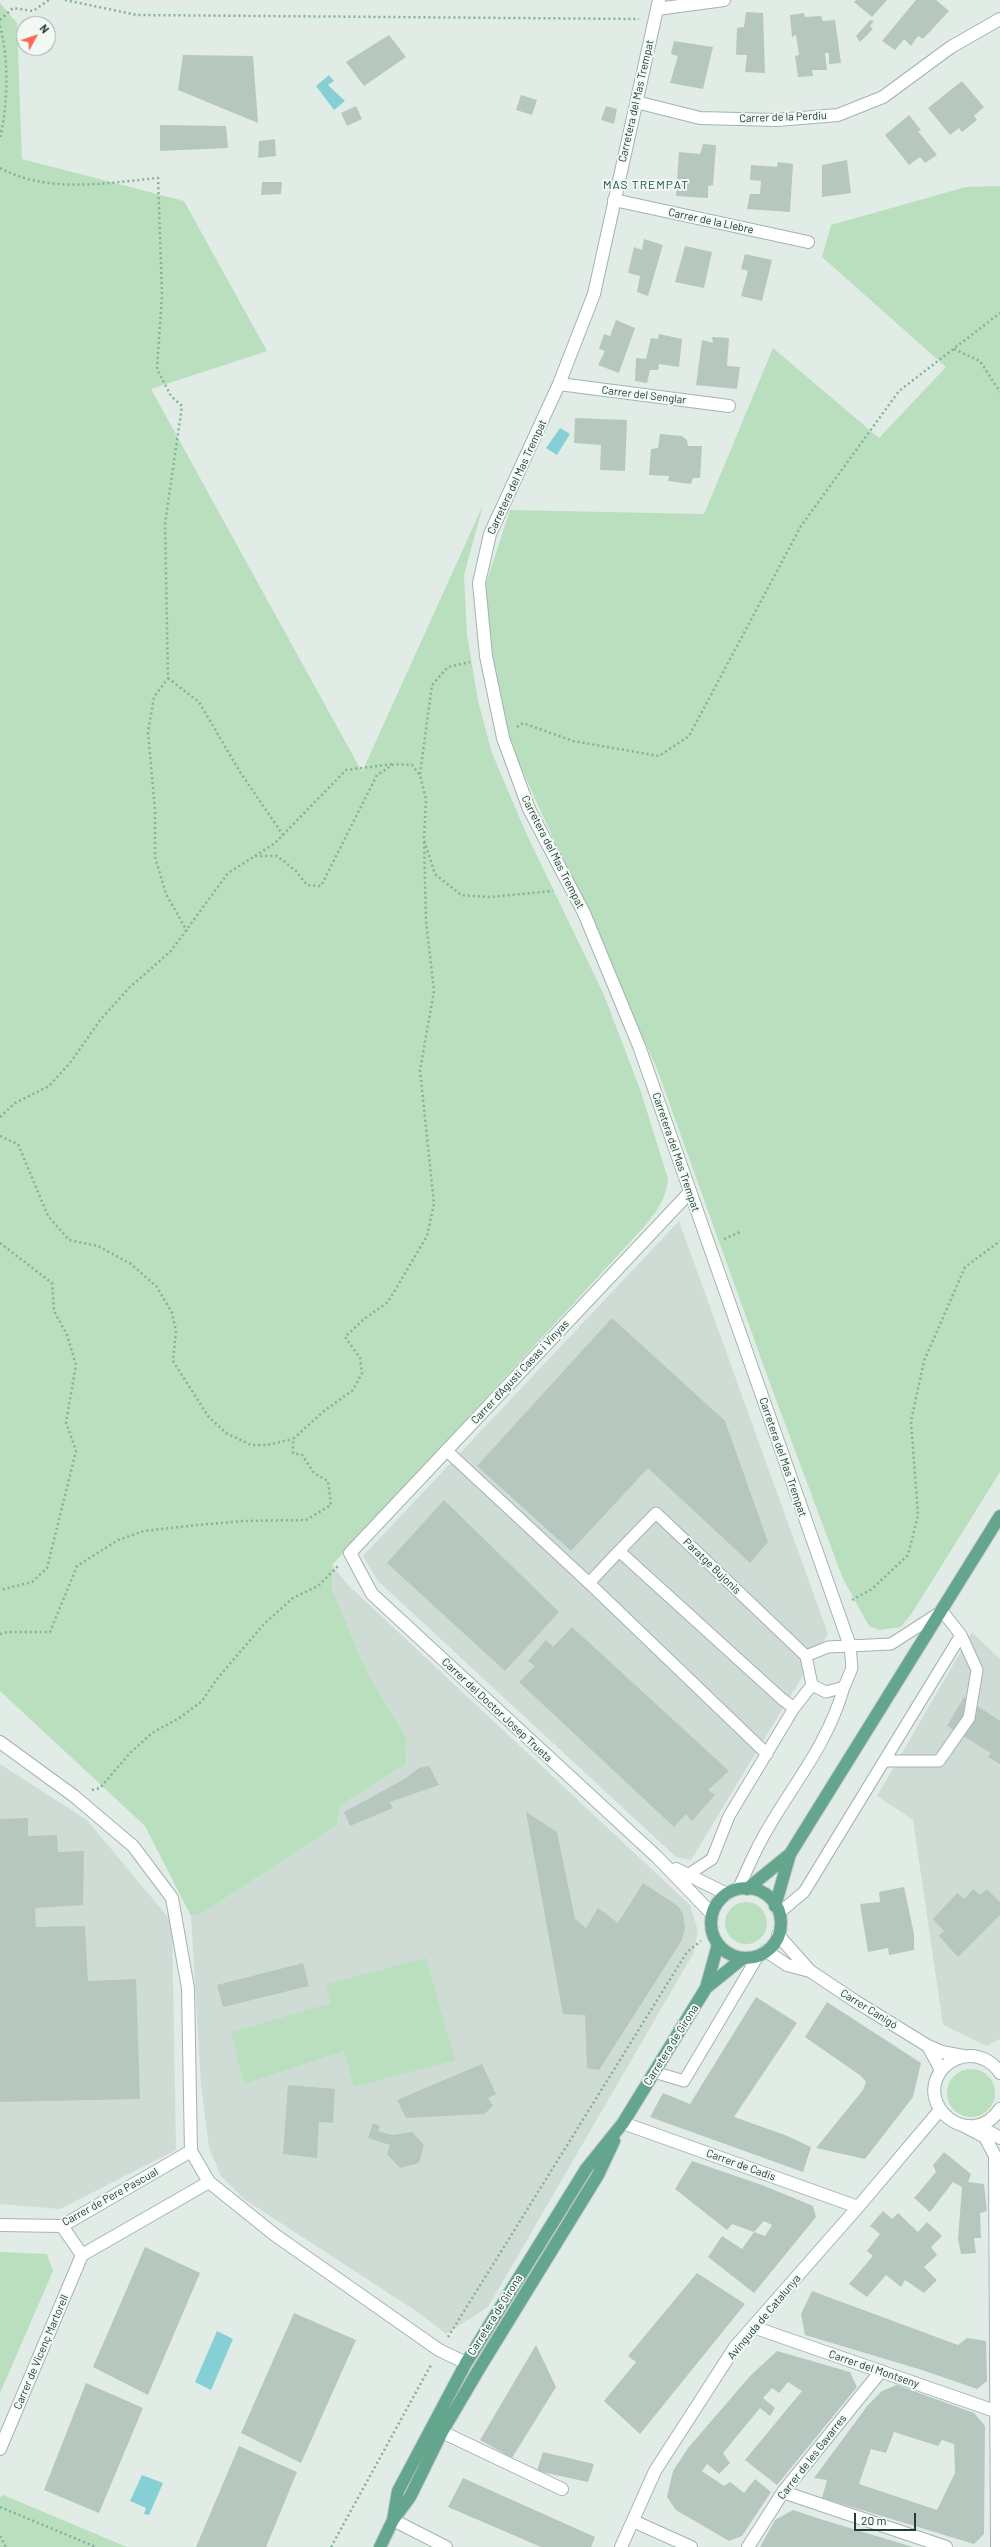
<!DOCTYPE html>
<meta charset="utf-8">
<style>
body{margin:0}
#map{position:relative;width:1000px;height:2547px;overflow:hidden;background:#e1ece6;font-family:Barlow,sans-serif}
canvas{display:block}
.north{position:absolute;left:16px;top:16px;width:40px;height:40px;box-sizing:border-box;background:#f2f9f5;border:1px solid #9eaea7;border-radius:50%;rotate:50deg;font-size:11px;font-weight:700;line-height:16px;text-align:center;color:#203e33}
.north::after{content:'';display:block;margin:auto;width:14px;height:18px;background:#f96b52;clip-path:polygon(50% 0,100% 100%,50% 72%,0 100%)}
.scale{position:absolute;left:854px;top:2513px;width:62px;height:18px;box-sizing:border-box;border:2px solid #203e33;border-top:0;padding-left:5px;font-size:12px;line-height:14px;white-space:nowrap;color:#203e33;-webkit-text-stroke:3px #f2f9f5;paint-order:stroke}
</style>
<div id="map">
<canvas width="1000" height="2547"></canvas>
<div class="north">N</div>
<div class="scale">20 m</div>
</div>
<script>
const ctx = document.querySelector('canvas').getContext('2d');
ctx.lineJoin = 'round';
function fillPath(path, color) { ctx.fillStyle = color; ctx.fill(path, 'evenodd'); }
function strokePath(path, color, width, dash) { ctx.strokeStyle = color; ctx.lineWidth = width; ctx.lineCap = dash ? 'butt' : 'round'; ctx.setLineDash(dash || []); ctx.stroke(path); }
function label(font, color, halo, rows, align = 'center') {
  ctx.font = font + ' Barlow,sans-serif'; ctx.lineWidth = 4; ctx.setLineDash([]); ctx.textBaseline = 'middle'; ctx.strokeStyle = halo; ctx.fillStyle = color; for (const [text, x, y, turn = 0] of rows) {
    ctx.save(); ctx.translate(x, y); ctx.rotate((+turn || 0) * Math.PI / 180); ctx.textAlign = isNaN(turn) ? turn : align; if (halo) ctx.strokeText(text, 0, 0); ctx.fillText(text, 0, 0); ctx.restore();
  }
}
const built = new Path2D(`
 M679,1221l149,413 -137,226 -15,-3 -298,-276 -15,-25z
 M332,1565l16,20 342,320 8,26 -5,23 -205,353 -42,27 -27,-21 -175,-114 -23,-23 -12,-28 -8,-63 -10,-169 13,-4 133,-87 4,-20 65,-41 1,-25 -40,-67 -35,-83z
 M972,1632l28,27v380l-13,7 -44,-21 -30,-205 -36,-24z
 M0,1764l87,56 85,102 4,228 -116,59 -60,-5z`);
const green = new Path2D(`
 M0,3l17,20 5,136 162,42 83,150 -116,38 211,383 121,-267 -19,70 3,60 11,66 14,52 34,80 78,162 37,97 27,87c-2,21 -12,33 -25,49l-311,337v24l35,83 40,67 -1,25 -65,41 -4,20 -133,87 -13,4 -46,-90 -145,-135z
 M1000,186v1286l-88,141 -11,14 -22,3 -10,-4 -26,-47 -71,-190 -115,-320 -155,-344 -19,-132 27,-83 194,4 69,-166 106,90 67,-71 -124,-110 9,-32 135,-38z
 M725 1923a21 21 0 1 1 42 0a21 21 0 1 1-42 0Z
 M426,1958l29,102 -101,27 -10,-36 -100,33 -13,-52 100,-29 -5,-19z
 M947 2093a24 24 0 1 1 48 0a24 24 0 1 1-48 0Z
 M0,2252l47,2 6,17 -53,122z
 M3,2495l124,52h-127v-50z`);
const water = new Path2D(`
 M329,75l5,6 -6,4 17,16 -11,9 -18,-24z
 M560,428l10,6 -13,21 -11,-7z
 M217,2331l16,8 -22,51 -16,-8z
 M142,2475l21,8 -14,32 -5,-1 2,-6 -16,-7z`);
const building = new Path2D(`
 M856,0h31l-15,17 -18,-15z
 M916,0h20l13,11 -26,28 -5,-3 -7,10 -7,-7 -9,11 -13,-9z
 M746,12l17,1 2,60 -20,-1 2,-17h-11l1,-27 7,-1z
 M804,13l1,4 16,-1 2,5 12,-1 6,43 -12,1v-11h-4l2,17h-15l1,6 -15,1 -3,-21 4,-1 -3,-20 -4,2 -2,-22z
 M870,20l4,1 -4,5 3,3 -13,13 -4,-6z
 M389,35l17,22 -42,29 -18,-24z
 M674,41l39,6 -10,42 -33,-6 8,-27 -7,-2z
 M183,55l70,1 5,67 -80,-33z
 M962,81l22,26 -10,9 3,4 -15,12 -3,-4 -9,7 -22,-27z
 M521,95l16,5 -5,15 -16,-5z
 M356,106l6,13 -15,7 -6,-13z
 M606,106l11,3 -3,15 -13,-4z
 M909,115l12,15 -3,1 19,24 -12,8 -5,-6 -11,8 -24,-30z
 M160,125l66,1 2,22 -68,3z
 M275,139l1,17 -18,2 1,-17z
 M703,144l13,1 -3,40 -5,1v12l-32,-2 3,-44 21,2z
 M847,160l4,33 -29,4v-32z
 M778,162l15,2 -3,48 -43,-3 3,-15h10l1,-13 -11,-1 1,-15 26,2z
 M262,182h20l-1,12 -20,1z
 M644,239l19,6 -15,51 -11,-4 3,-16 -12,-3 6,-26 8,3z
 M685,246l27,6 -8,36 -29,-6z
 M745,254l27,6 -10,41 -21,-5 7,-25 -7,-2z
 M616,320l19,8 -16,45 -21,-8 7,-14 -6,-2 5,-15 6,2z
 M659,334l23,5 -3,28 -20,-3 -1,6h-8l-3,13 -12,-2 1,-23 10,1 5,-21 7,1z
 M712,337l17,1 -2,28 13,1 -3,22 -41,-4 6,-45 11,3z
 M575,418l52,2 -2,51 -25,-1 1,-25 -27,-2z
 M660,434l22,2 5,4 1,6h14l-2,32h-7l-2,6 -23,-3 1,-5 -20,-1 2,-26 7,-1z
 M612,1318l113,103 43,121 -18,21 -102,-95 -77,83 -94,-85z
 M444,1500l115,112 -54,59 -118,-108z
 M572,1627l157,144 -21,19 7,5 -23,26 -6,-7 -12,13 -155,-145 16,-16 -7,-5 18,-21 7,7z
 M964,1697l36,24v43l-12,-7 3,-4 -44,-27z
 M429,1766l10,19 -49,17 3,6 -43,18 -6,-14 59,-32 16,-12z
 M526,1812l31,20 18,87 11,9 12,-20 20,15 25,-40 35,23 5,8 2,14 -3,12 -83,130 -12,-2 -2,-53 -22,-1z
 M28,1818v18l29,-1 1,17 26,-1 -1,54 -48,3 1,19 49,-1 3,55 48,-2 4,120 -140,3v-283z
 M904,1887l10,47v16l-25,5 -1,-7 -20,4 -8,-48 20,-2 -1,-10z
 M973,1889l7,6 7,-6 13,13v13l-42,42 -19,-21 5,-5 -11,-12 24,-26 7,6z
 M303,1963l6,23 -86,21 -6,-22z
 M756,1997l41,26 -63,94 51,18 26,12 -8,25 -153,-55 13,-24 27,11z
 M827,2002l94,61 -8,34 -48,62 -49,-11 47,-58 3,-8 -5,-6 -56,-39z
 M482,2064l14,30 -8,4 5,8 -9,8 -78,4 -9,-18z
 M288,2085l47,4 -2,34 -14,-1 -2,36 -34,-4z
 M373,2123l7,3 -2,5 14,4 20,-3 12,13 -5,18 -19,5 -13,-14 3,-9 -22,-7z
 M944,2152l27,22 -3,8 16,2 3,27 -7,2 1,25h-7l2,15 -15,1 -3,-15 4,-52 -9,-5 -23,30 -16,-14 22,-26 -3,-7z
 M692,2161l70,24 51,21 3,11 -62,76 -46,-36 14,-21 20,13 12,-17 11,4 7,-11 -8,-4 -10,11 -22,-8 -5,6 -52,-41z
 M883,2211l9,8 6,-6 20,19 9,-10 15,14 -11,11 6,8 -13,12 13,13 -13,13 -19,-13 -4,7 -15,-12 -19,22 -18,-13 24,-28 -6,-5 13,-17 -10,-8z
 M145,2247l55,26 -52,122 -55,-28z
 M697,2273l48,31 -105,130 -36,-33 32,-39 -8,-6z
 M812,2291l146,54 9,-7 19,3 1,40 -10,8 -55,-19 -117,-35 -4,-21z
 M294,2313l62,27 -55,123 -60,-30z
 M536,2345l20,42 -44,71 -32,-18z
 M777,2351l73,21 7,15 -80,98 -32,-25 57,-69 -14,-9 -9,11 -7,-5 -9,10 12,10 -5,8 -10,-8 -37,45 7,10 -11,11 -12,-10 -5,7 22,15 6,-4 14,11 11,-14 16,13 -29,44 -13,5 -53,-31 -9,-13 6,-26 15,-23 63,-73z
 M86,2383l57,25 -44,105 -55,-23z
 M897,2385l77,28 11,13 -1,108 -10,10 -152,-46 5,-18 -13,-2 54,-73 14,-14zM894,2432l44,14 4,-6 12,4 1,29 -18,37 -78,-26 12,-35 15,4z
 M239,2446l58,26 -31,75h-70z
 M543,2452l51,12 -6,18 -51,-11z
 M463,2478l132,59 -4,10h-50l-93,-40z
 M793,2510l27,9 93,28h-153l15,-27z`);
const path = new Path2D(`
 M65,0l72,15 502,4
 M0,20l13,-12 20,3 16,-11
 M0,26c9,34 8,78 0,112
 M0,168c49,26 105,15 158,10l4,117 -5,74 14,27 11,10 -17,118 3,154 -14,19 -6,35 7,78v47l11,37 21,37
 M954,349l26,12 20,31
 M168,678l31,24 41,70 43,63
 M517,727l6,-4 50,18 86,15 30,-20 112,-210 98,-135 101,-78
 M420,774l12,-89 16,-18 22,-5
 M255,856l20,-13 71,-73 47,-6
 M0,1117l15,-14 34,-17 21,-23 31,-44 29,-32 41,-36 57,-78 27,-17h22l18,14 12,15 14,1 56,-111 17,-11 18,1 8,10 6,24 -2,41 11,34 26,21 28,2 64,-6
 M0,1136l18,8 30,72 21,24 29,6 33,18 26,23 15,26 4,18 -3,30 35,55 18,17 25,12h16l26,-6
 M724,1239l16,-7
 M0,1243l52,40 2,28 13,24 9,30 -10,57 10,29 -29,117 -15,14 -32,8
 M852,1600l20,-11 36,-34 10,-40 -7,-94 13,-60 41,-94 35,-26
 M0,1634l7,-2h43l27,-66 41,-26 26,-9 53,-6 47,-4 62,-1 25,-15 -3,-24 -14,-8 -12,-18 -9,-2v-14l31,-28 29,-21 9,-17 -2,-15 -15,-21 19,-18 24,-17 39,-66 7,-32 -14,-134 14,-79 -8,-70 -2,-81
 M92,1790l8,-2 30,-35 22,-20 29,-16 21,-16 14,-21 48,-56 29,-26 25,-12 21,-21
 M448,2337l239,-385 14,-11
 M0,2507l96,40
 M0,2536l6,11
 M331,2547l101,-184`);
const service = new Path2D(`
 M446,1450l143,133 178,171
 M589,1583l30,-32
 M806,1656l6,29
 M884,1761h55l30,-43 8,-48 -16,-35
 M686,1876l26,-17 17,-43 65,-108 18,-23 14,7 18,-5 8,-19 -2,-22
 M738,1889c8,-16 15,-34 24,-50 29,-53 65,-92 82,-152
 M779,1913l25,-21 157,-257 -19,-24 -51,33 -63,3 -22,9 -150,-143 -37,38 163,148 12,9
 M654,2072l30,9 74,-125`);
const minor = new Path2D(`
 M659,0l-65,294 -35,90 -69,150 -11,49 7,73 17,82 26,71 55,104 55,133 211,600
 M657,9l67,-9
 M636,102l64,16 77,2 61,-5 45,-18 68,-50 49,-28
 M614,200l194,42
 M559,384l170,22
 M690,1192l-340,361 22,41 285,263 55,57
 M0,1742l74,54 59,50 39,52 16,90 3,163 18,31 66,53 164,115 27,13
 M676,1869l51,25
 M778,1935l32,36 45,30 73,45 14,6 21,4
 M766,1951l21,14 23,6
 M928,2046l13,24
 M1000,2073c-6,-10 -18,-17 -30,-17 -11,0 -20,5 -27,12 -31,37 28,84 57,41
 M623,2123l235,84
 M964,2126l21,11 10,19 2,391
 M979,2126l21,12
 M0,2225l62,1 129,-75
 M62,2226l20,29
 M753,2327l242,84
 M442,2432l120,57
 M0,2449l82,-194 127,-73
 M783,2492l163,55
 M393,2520l53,27
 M633,2521l58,26
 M621,2547l34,-76 80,-124 123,-140 82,-97
 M748,2547l35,-55 98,-121`);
const primary = new Path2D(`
 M711 1923a35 35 0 1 1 70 0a35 35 0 1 1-70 0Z
 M747,1889l43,-35
 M775,1906l15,-52 210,-338
 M706,1988l12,-44
 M393,2520l5,-29 68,-128 120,-194 37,-46 83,-135 37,-30
 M380,2547l13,-27 17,-23 32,-65 37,-63 119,-194 16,-34`);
const streetNames = [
 ["Carretera del Mas Trempat",636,101,-77],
 ["Carrer de la Perdiu",783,117,-2],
 ["Carrer de la Llebre",711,221,12],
 ["Carrer del Senglar",644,395,7],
 ["Carretera del Mas Trempat",517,477,-65],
 ["Carretera del Mas Trempat",553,852,63],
 ["Carretera del Mas Trempat",676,1152,71],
 ["Carrer d'Agustí Casas i Vinyas",520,1372,-47],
 ["Carretera del Mas Trempat",783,1457,71],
 ["Paratge Bujonis",712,1566,44],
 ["Carrer del Doctor Josep Trueta",497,1710,43],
 ["Carrer Canigó",869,2009,32],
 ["Carretera de Girona",671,2045,-58],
 ["Carrer de Cadis",741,2165,20],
 ["Carrer de Pere Pascual",110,2197,-29],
 ["Carretera de Girona",495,2315,-58],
 ["Avinguda de Catalunya",764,2317,-50],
 ["Carrer de Vicenç Martorell",41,2352,-67],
 ["Carrer del Montseny",874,2369,19],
 ["Carrer de les Gavarres",812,2457,-52]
];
const neighbourhoodNames = [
 ["MAS TREMPAT",646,185]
];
fillPath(built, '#cfdcd5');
fillPath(green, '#b9dfbf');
fillPath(water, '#86d0d5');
fillPath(building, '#b6c7bf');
strokePath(service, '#a3b4ad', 13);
strokePath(minor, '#a3b4ad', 14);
strokePath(primary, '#c1c9c6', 14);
strokePath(path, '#80b29d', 2.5, [2, 3]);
strokePath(service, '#fff', 11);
strokePath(minor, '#fff', 12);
strokePath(primary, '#63a58d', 12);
label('11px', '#203e33', '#f2f9f5', streetNames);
ctx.letterSpacing = '1px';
label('12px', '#1b513f', '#f2f9f5', neighbourhoodNames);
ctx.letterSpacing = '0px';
</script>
